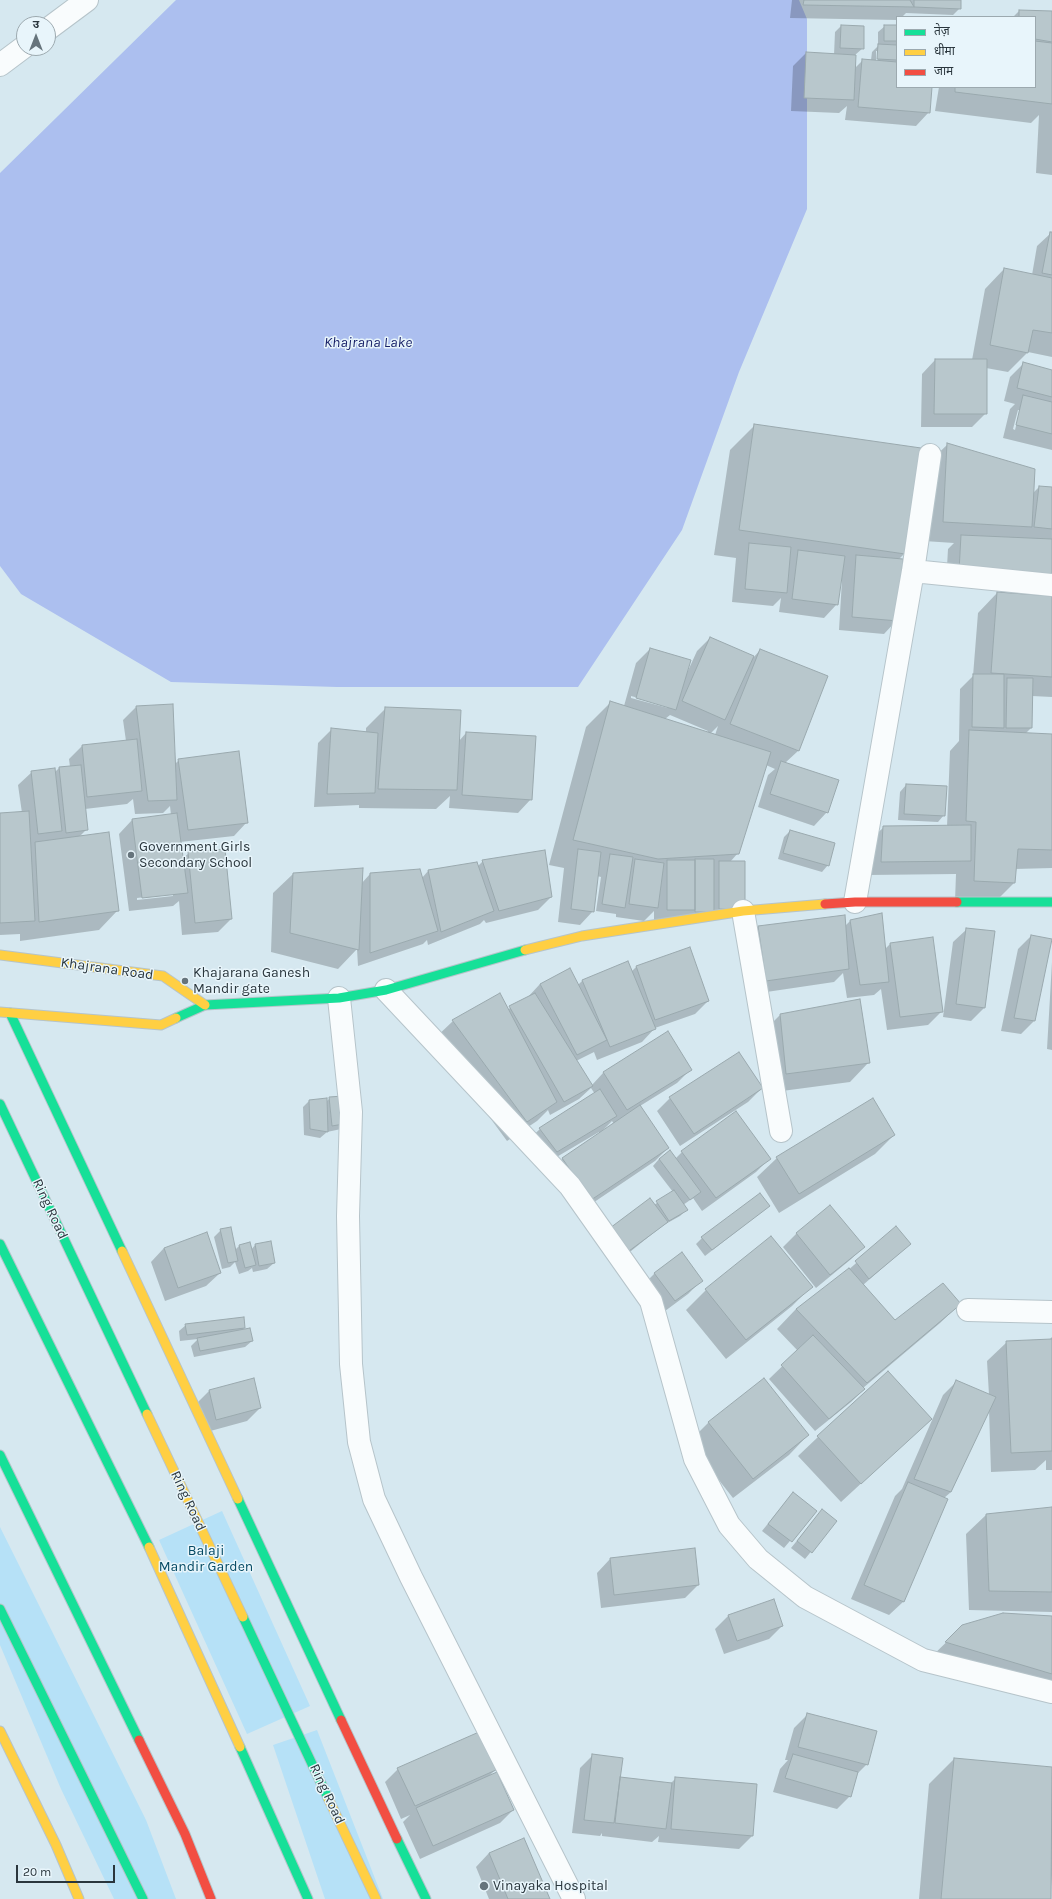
<!DOCTYPE html>
<html>
<head>
<meta charset="utf-8">
<style>
  body { margin:0 }
  #map { position:relative; width:1052px; height:1899px; overflow:hidden; background:#d6e8f0; font-family:Karla,"Noto Sans Devanagari",sans-serif }
  canvas { display:block }
  .legend { position:absolute; left:896px; top:16px; width:140px; height:72px; box-sizing:border-box; background:#e8f5fb; border:1px solid #9ca9af; margin:0; padding:5px 7px; list-style:none; font-size:12px; color:#2a363d }
  .legend li { display:flex; align-items:center; gap:8px; height:20px }
  .legend b { width:20px; border:1px solid #9ca9af }
  .north { position:absolute; left:16px; top:16px; width:40px; height:40px; box-sizing:border-box; background:#e8f5fb; border:1px solid #9ca9af; border-radius:50%; rotate:0deg; font-size:11px; font-weight:700; line-height:16px; text-align:center; color:#2a363d }
  .north::after { content:''; display:block; margin:auto; width:14px; height:18px; background:#66747c; clip-path:polygon(50% 0,100% 100%,50% 72%,0 100%) }
  .scale { position:absolute; left:16px; top:1865px; width:99px; height:18px; box-sizing:border-box; border:2px solid #2a363d; border-top:0; padding-left:5px; font-size:12px; line-height:14px; white-space:nowrap; color:#2a363d; -webkit-text-stroke:3px #e8f5fb; paint-order:stroke }
</style>
</head>
<body>
<div id="map">
<canvas width="1052" height="1899"></canvas>
<ul class="legend">
<li><b style="height:5px;background:#16e098"></b>तेज़</li>
<li><b style="height:5px;background:#ffcf43"></b>धीमा</li>
<li><b style="height:5px;background:#f24e42"></b>जाम</li>
</ul>
<div class="north">उ</div>
<div class="scale">20 m</div>
</div>
<script>
const context = document.querySelector('canvas').getContext('2d');
context.lineJoin = 'round';
function fill(path, color) { context.fillStyle = color; context.fill(path, 'evenodd'); }
const shape = rows => new Path2D(rows.map(r => 'M' + r).join(''));
function strokePath(path, color, width, dash) { context.strokeStyle = color; context.lineWidth = width; context.lineCap = dash ? 'butt' : 'round'; context.setLineDash(dash || []); context.stroke(path); }
function label(font, color, halo, rows, align = 'center') {
  context.font = font + ' Karla,sans-serif'; context.lineWidth = 3; context.setLineDash([]); context.textBaseline = 'middle'; context.strokeStyle = halo; context.fillStyle = color; for (const [text, x, y, turn = 0] of rows) {
    context.save(); context.translate(x, y); context.rotate((+turn || 0) * Math.PI / 180); context.textAlign = isNaN(turn) ? turn : align; if (halo) context.strokeText(text, 0, 0); context.fillText(text, 0, 0); context.restore();
  }
}
fill(shape([
  [222,1511,310,1706,247,1734,159,1540],
  [0,1527,146,1820,176,1899,114,1899,61,1789,0,1645],
  [317,1730,383,1899,325,1899,273,1745]
]), '#b6e1f7');
fill(shape([
  [176,0,799,0,807,19,807,209,739,372,682,530,578,687,337,687,171,682,21,594,0,566,0,173]
]), '#acbfef');
fill(shape([
  [792,0,960,0,960,8,953,15,906,13,902,17,897,17,897,20,790,18],
  [1019,11,1052,12,1052,175,1036,173,1039,115,1031,123,935,111,939,87,1035,87,1035,17,1013,17],
  [841,26,863,48,855,55,855,68,863,60,871,60,872,52,878,46,878,32,885,26,897,26,897,87,931,87,929,112,916,126,845,120,847,106,839,113,791,111,793,66,806,53,834,55,835,32],
  [876,51,878,51,878,64,876,64],
  [1051,233,1052,233,1052,357,1028,352,1008,372,986,368,986,413,972,427,921,427,922,374,935,360,972,360,985,289,1004,269,1032,275,1037,246],
  [1024,363,1052,371,1052,450,1003,438,1010,409,1015,404,1004,401,1010,377],
  [1018,410,1020,410,1015,430,1013,429],
  [755,425,904,554,899,559,897,620,884,634,839,630,842,580,841,580,837,604,824,618,779,612,781,598,773,606,732,602,736,558,714,555,730,450],
  [948,444,1033,493,1039,487,1052,488,1052,590,946,584,948,549,954,543,924,541,928,463],
  [997,593,1052,597,1052,697,1032,696,1031,728,1025,734,1052,735,1052,868,1015,869,1014,883,995,902,955,901,956,874,868,875,870,840,884,827,947,827,950,751,959,741,960,689,973,676,978,613],
  [710,638,754,657,760,650,827,677,798,751,785,763,827,812,814,826,758,807,768,775,775,769,766,765,738,853,730,862,744,908,654,923,654,911,644,921,616,917,616,914,596,911,601,877,597,876,593,911,580,925,558,922,564,868,549,865,586,727,611,702,624,706,636,663,650,649,687,673,697,651],
  [631,696,668,706,668,708,631,698],
  [670,715,708,731,707,733,665,719],
  [718,726,715,735,710,734],
  [136,707,175,764,179,760,247,822,234,836,180,842,182,859,189,853,231,919,218,932,182,935,179,901,173,906,129,911,119,834,132,820,171,815,170,806,163,813,135,814,133,799,127,804,85,809,87,829,79,837,118,910,99,930,20,941,20,934,0,935,0,814,22,813,18,785,32,772,54,773,59,768,70,767,69,759,82,746,126,741,123,720],
  [173,894,173,896,137,900,137,898],
  [386,708,459,741,466,733,531,799,518,813,449,808,450,796,436,809,359,808,359,805,314,807,318,743,332,729,366,733,366,728],
  [906,785,944,815,938,822,898,820,900,792],
  [790,831,828,865,822,872,778,859,784,837],
  [483,861,551,897,538,910,486,923,484,920,480,924,428,945,427,940,423,944,358,966,357,949,338,969,271,952,273,893,293,874,361,884,370,874,422,878,428,871,478,866],
  [881,914,884,950,890,944,942,1011,928,1025,887,1030,881,989,874,995,847,998,843,973,834,982,753,994,745,940,758,927,844,927,850,921],
  [967,929,984,1008,971,1021,943,1017,953,942],
  [1031,936,1051,940,1034,1021,1021,1034,1001,1031,1018,949],
  [1052,962,1052,1050,1047,1049],
  [636,967,708,1001,695,1014,655,1028,642,1042,597,1060,594,1052,576,1061,592,1085,603,1073,668,1033,690,1070,677,1083,640,1106,668,1148,655,1161,578,1213,550,1172,563,1158,600,1133,599,1132,543,1165,526,1142,540,1129,595,1094,591,1088,579,1099,550,1115,548,1110,537,1121,507,1141,433,1040,453,1021,507,1010,527,998,540,984,570,970,578,985,582,981,631,972],
  [612,1121,614,1124,602,1132,602,1131],
  [780,1015,869,1062,850,1082,767,1093,761,1034],
  [762,1088,748,1102,680,1146,657,1111,670,1098],
  [342,1097,341,1129,327,1132,320,1138,304,1135,303,1107,309,1101,326,1102,330,1098],
  [894,1135,875,1154,779,1213,757,1177,777,1158],
  [682,1152,769,1159,756,1172,702,1211,693,1198,683,1205,686,1210,680,1216,662,1226,615,1264,654,1205,673,1192,653,1166,659,1159,675,1159],
  [769,1206,705,1256,696,1244,702,1238],
  [830,1206,864,1247,850,1260,816,1288,783,1247,796,1234],
  [896,1228,910,1244,863,1285,895,1321,960,1304,940,1323,863,1388,864,1389,851,1402,815,1431,769,1379,798,1351,777,1329,796,1309,846,1272],
  [221,1230,235,1250,239,1246,249,1243,251,1250,255,1245,274,1263,267,1269,253,1272,252,1268,248,1271,239,1274,235,1262,230,1267,222,1269,214,1237],
  [771,1237,812,1286,792,1306,726,1359,686,1310,706,1290],
  [164,1248,220,1273,206,1286,165,1301,151,1262],
  [681,1253,702,1280,688,1294,661,1314,641,1287,654,1274],
  [186,1325,244,1328,241,1331,252,1341,245,1347,194,1357,191,1346,198,1339,180,1341,179,1331],
  [1052,1337,1052,1470,1046,1470,1046,1460,1035,1470,991,1472,989,1409,951,1492,944,1498,947,1500,903,1602,889,1615,851,1599,895,1496,902,1489,943,1395,956,1382,989,1395,987,1361,1007,1342,1049,1340],
  [253,1379,260,1408,247,1421,203,1433,196,1404,209,1391],
  [764,1379,808,1435,789,1455,733,1498,689,1442,708,1423],
  [931,1419,841,1502,798,1456,818,1437],
  [787,1500,815,1511,784,1548,762,1531],
  [1052,1508,1052,1612,969,1610,966,1534,986,1515],
  [822,1510,836,1521,805,1559,791,1548],
  [610,1559,698,1585,685,1598,601,1608,597,1573],
  [1004,1614,1052,1616,1052,1699,927,1661,963,1626],
  [728,1616,782,1626,769,1639,724,1654,715,1629],
  [808,1714,867,1764,856,1775,850,1796,837,1809,773,1792,780,1769,788,1760,785,1760,794,1728],
  [593,1755,619,1778,670,1784,676,1778,752,1836,739,1849,658,1842,659,1836,652,1842,602,1836,602,1833,600,1836,572,1833,580,1768],
  [954,1759,1052,1768,1052,1874,1050,1899,919,1899,929,1784],
  [398,1769,495,1770,488,1777,513,1810,500,1823,420,1859,403,1822,410,1815,401,1819,385,1782],
  [489,1853,549,1899,489,1899,476,1867]
]), '#0003');
const building = shape([
  [804,0,910,0,914,7,803,5,804,0],
  [914,0,961,0,961,9,914,7,914,0],
  [1019,10,1052,11,1052,42,1035,39,1035,17,1019,17,1019,10],
  [841,25,864,26,864,49,840,48,841,25],
  [884,25,897,25,897,41,884,41,884,25],
  [1035,41,1052,43,1052,104,955,92,955,87,1035,87,1035,41],
  [878,44,897,45,897,60,877,59,878,44],
  [806,52,856,55,854,100,804,98,806,52],
  [862,59,897,62,897,87,932,87,930,113,858,107,862,59],
  [1050,232,1052,232,1052,275,1042,273,1050,232],
  [1004,268,1052,278,1052,333,1033,330,1028,353,990,345,1004,268],
  [935,359,987,359,987,414,934,414,935,359],
  [1023,362,1052,370,1052,397,1017,388,1023,362],
  [1023,395,1052,402,1052,434,1016,425,1023,395],
  [754,424,921,448,905,554,739,530,754,424],
  [947,443,1035,469,1032,527,943,522,947,443],
  [1039,486,1052,487,1052,529,1034,527,1039,486],
  [961,535,1052,539,1052,576,959,571,961,535],
  [749,543,791,547,787,593,745,589,749,543],
  [798,550,845,556,838,605,792,599,798,550],
  [856,555,903,559,898,621,852,617,856,555],
  [997,592,1052,596,1052,677,991,673,997,592],
  [710,637,754,656,725,720,682,701,710,637],
  [650,648,691,660,676,710,636,698,650,648],
  [760,649,828,676,799,751,730,724,760,649],
  [973,674,1004,674,1004,728,972,727,973,674],
  [1007,678,1033,678,1032,728,1006,728,1007,678],
  [610,701,771,752,739,854,658,859,573,840,610,701],
  [173,704,177,800,148,801,136,706,173,704],
  [385,707,461,710,457,790,378,789,385,707],
  [331,728,378,733,375,793,327,794,331,728],
  [969,730,1052,734,1052,850,1018,849,1015,883,974,881,976,822,966,821,969,730],
  [466,732,536,736,532,800,462,795,466,732],
  [137,739,142,791,87,797,82,745,137,739],
  [239,751,248,823,188,830,178,759,239,751],
  [781,761,839,780,828,813,770,794,781,761],
  [81,765,88,830,66,833,59,767,81,765],
  [55,768,62,831,38,834,31,771,55,768],
  [906,784,947,786,945,816,904,814,906,784],
  [29,811,35,921,0,923,0,813,29,811],
  [177,813,188,893,142,898,132,819,177,813],
  [971,825,971,861,881,862,883,826,971,825],
  [790,830,835,843,829,866,783,853,790,830],
  [109,832,119,911,39,922,35,842,109,832],
  [225,849,232,919,195,923,188,852,225,849],
  [578,849,601,852,594,912,571,909,578,849],
  [545,850,552,897,499,911,482,860,545,850],
  [610,854,633,857,625,908,602,904,610,854],
  [635,859,664,863,658,908,629,904,635,859],
  [695,859,714,859,714,912,695,912,695,859],
  [667,860,695,860,695,910,667,910,667,860],
  [719,861,745,861,745,909,719,909,719,861],
  [477,862,494,911,441,932,428,870,477,862],
  [363,868,359,950,290,933,293,873,363,868],
  [420,869,438,931,370,953,370,873,420,869],
  [882,913,889,982,860,985,850,920,882,913],
  [845,915,849,969,766,981,758,926,845,915],
  [966,928,995,931,985,1008,956,1004,966,928],
  [1031,935,1052,939,1035,1021,1014,1018,1031,935],
  [933,937,943,1012,900,1017,890,943,933,937],
  [690,947,709,1001,655,1020,636,966,690,947],
  [628,961,656,1029,610,1047,582,980,628,961],
  [570,968,607,1040,577,1055,540,984,570,968],
  [500,993,557,1102,527,1122,452,1020,500,993],
  [535,993,593,1086,564,1102,509,1006,535,993],
  [860,999,870,1063,786,1074,780,1014,860,999],
  [668,1031,692,1070,627,1110,603,1072,668,1031],
  [739,1052,763,1088,694,1134,669,1097,739,1052],
  [600,1089,617,1116,557,1152,539,1128,600,1089],
  [343,1096,349,1123,332,1126,329,1097,343,1096],
  [327,1098,328,1132,310,1129,309,1100,327,1098],
  [873,1098,895,1135,799,1194,776,1157,873,1098],
  [640,1105,669,1148,591,1200,562,1158,640,1105],
  [736,1111,771,1159,716,1198,681,1151,736,1111],
  [670,1150,701,1192,690,1200,659,1159,670,1150],
  [674,1190,688,1210,669,1221,656,1201,674,1190],
  [760,1193,770,1206,712,1250,701,1237,760,1193],
  [650,1198,668,1222,629,1251,610,1228,650,1198],
  [830,1205,865,1247,830,1275,796,1233,830,1205],
  [896,1226,911,1244,869,1279,855,1261,896,1226],
  [231,1227,238,1261,228,1263,220,1229,231,1227],
  [207,1232,221,1273,178,1288,164,1248,207,1232],
  [771,1236,813,1287,746,1340,705,1289,771,1236],
  [271,1241,275,1263,259,1266,255,1244,271,1241],
  [250,1242,256,1265,245,1268,239,1245,250,1242],
  [682,1252,703,1281,675,1301,654,1273,682,1252],
  [849,1268,895,1320,943,1283,961,1304,867,1383,796,1309,849,1268],
  [244,1317,245,1328,187,1335,185,1324,244,1317],
  [250,1328,253,1341,200,1351,197,1338,250,1328],
  [813,1335,865,1389,829,1419,781,1365,813,1335],
  [1052,1339,1052,1451,1011,1453,1006,1341,1052,1339],
  [888,1371,932,1419,861,1484,817,1436,888,1371],
  [254,1378,261,1408,216,1420,209,1390,254,1378],
  [764,1378,809,1435,753,1479,708,1422,764,1378],
  [956,1380,996,1397,951,1492,914,1479,956,1380],
  [908,1482,948,1499,904,1602,864,1585,908,1482],
  [793,1492,817,1511,792,1542,768,1524,793,1492],
  [1052,1507,1052,1592,989,1591,986,1514,1052,1507],
  [822,1509,837,1521,812,1553,797,1541,822,1509],
  [695,1548,699,1585,614,1595,610,1558,695,1548],
  [774,1599,783,1626,737,1641,728,1615,774,1599],
  [1003,1613,1052,1616,1052,1674,945,1642,962,1625,1003,1613],
  [807,1713,877,1731,868,1765,798,1747,807,1713],
  [479,1732,496,1770,415,1806,397,1768,479,1732],
  [592,1754,623,1758,614,1823,584,1820,592,1754],
  [793,1754,858,1772,851,1797,785,1778,793,1754],
  [954,1758,1052,1767,1051,1899,941,1899,954,1758],
  [497,1772,514,1810,433,1846,416,1808,497,1772],
  [620,1777,672,1783,666,1829,615,1823,620,1777],
  [675,1777,757,1784,753,1836,671,1829,675,1777],
  [524,1838,550,1899,508,1899,489,1853,524,1838]
]);
fill(building, '#b8c7cc');
strokePath(building, '#9aa9ae', 1);
const street = shape([
  [48,29,87,0],
  [0,65,24,47],
  [913,571,1052,585],
  [855,902,913,571,930,455],
  [743,911,781,1131],
  [386,990,570,1186,651,1301,695,1459,729,1525,758,1559,805,1597,923,1660,1052,1692],
  [339,998,351,1112,348,1216,351,1364,359,1442,374,1499,411,1577,574,1899],
  [968,1310,1052,1312]
]);
const fast = shape([
  [957,902,1052,902],
  [10,1013,122,1251],
  [176,1018,205,1005,339,998,386,990,525,950],
  [0,1104,147,1414],
  [0,1244,149,1547],
  [0,1455,139,1740],
  [238,1499,341,1720],
  [0,1609,143,1899],
  [243,1617,328,1798],
  [240,1747,308,1899],
  [397,1839,426,1899]
]);
const slow = shape([
  [525,950,582,936,743,911,825,904],
  [0,955,163,976,205,1005],
  [0,1012,161,1025,176,1018],
  [122,1251,238,1499],
  [147,1414,243,1617],
  [149,1547,240,1747],
  [0,1731,56,1845,79,1899],
  [328,1798,376,1899]
]);
const jam = shape([
  [825,904,855,902,957,902],
  [341,1720,397,1839],
  [139,1740,185,1834,211,1899]
]);
strokePath(street, '#b6c4ca', 24);
strokePath(fast, '#b6c4ca', 11);
strokePath(slow, '#b6c4ca', 11);
strokePath(jam, '#b6c4ca', 11);
strokePath(street, '#f9fcfd', 22);
strokePath(fast, '#16e098', 9);
strokePath(slow, '#ffcf43', 9);
strokePath(jam, '#f24e42', 9);
for (const [x, y, r, color] of [
  [131,855,4,"#66747c"],
  [185,981,4,"#66747c"],
  [484,1886,5,"#66747c"]
]) { const dot = new Path2D(); dot.arc(x, y, r, 0, 2 * Math.PI); context.fillStyle = color; context.fill(dot); strokePath(dot, '#e8f5fb', 1.5); }
label('14px', '#2a363d', '#e8f5fb', [
  ["Government Girls",139,847],
  ["Secondary School",139,863],
  ["Khajarana Ganesh",193,973],
  ["Mandir gate",193,989],
  ["Vinayaka Hospital",493,1886]
], 'left');
label('14px', '#2a363d', '#e8f5fb', [
  ["Khajrana Road",107,969,8],
  ["Ring Road",50,1209,65],
  ["Ring Road",188,1501,65],
  ["Ring Road",327,1794,65]
]);
label('14px', '#054a64', '#e8f5fb', [
  ["Balaji",206,1551],
  ["Mandir Garden",206,1567]
]);
label('italic 15px', '#161f67', '#e8f5fb', [
  ["Khajrana Lake",368,343]
]);
</script>
</body>
</html>
